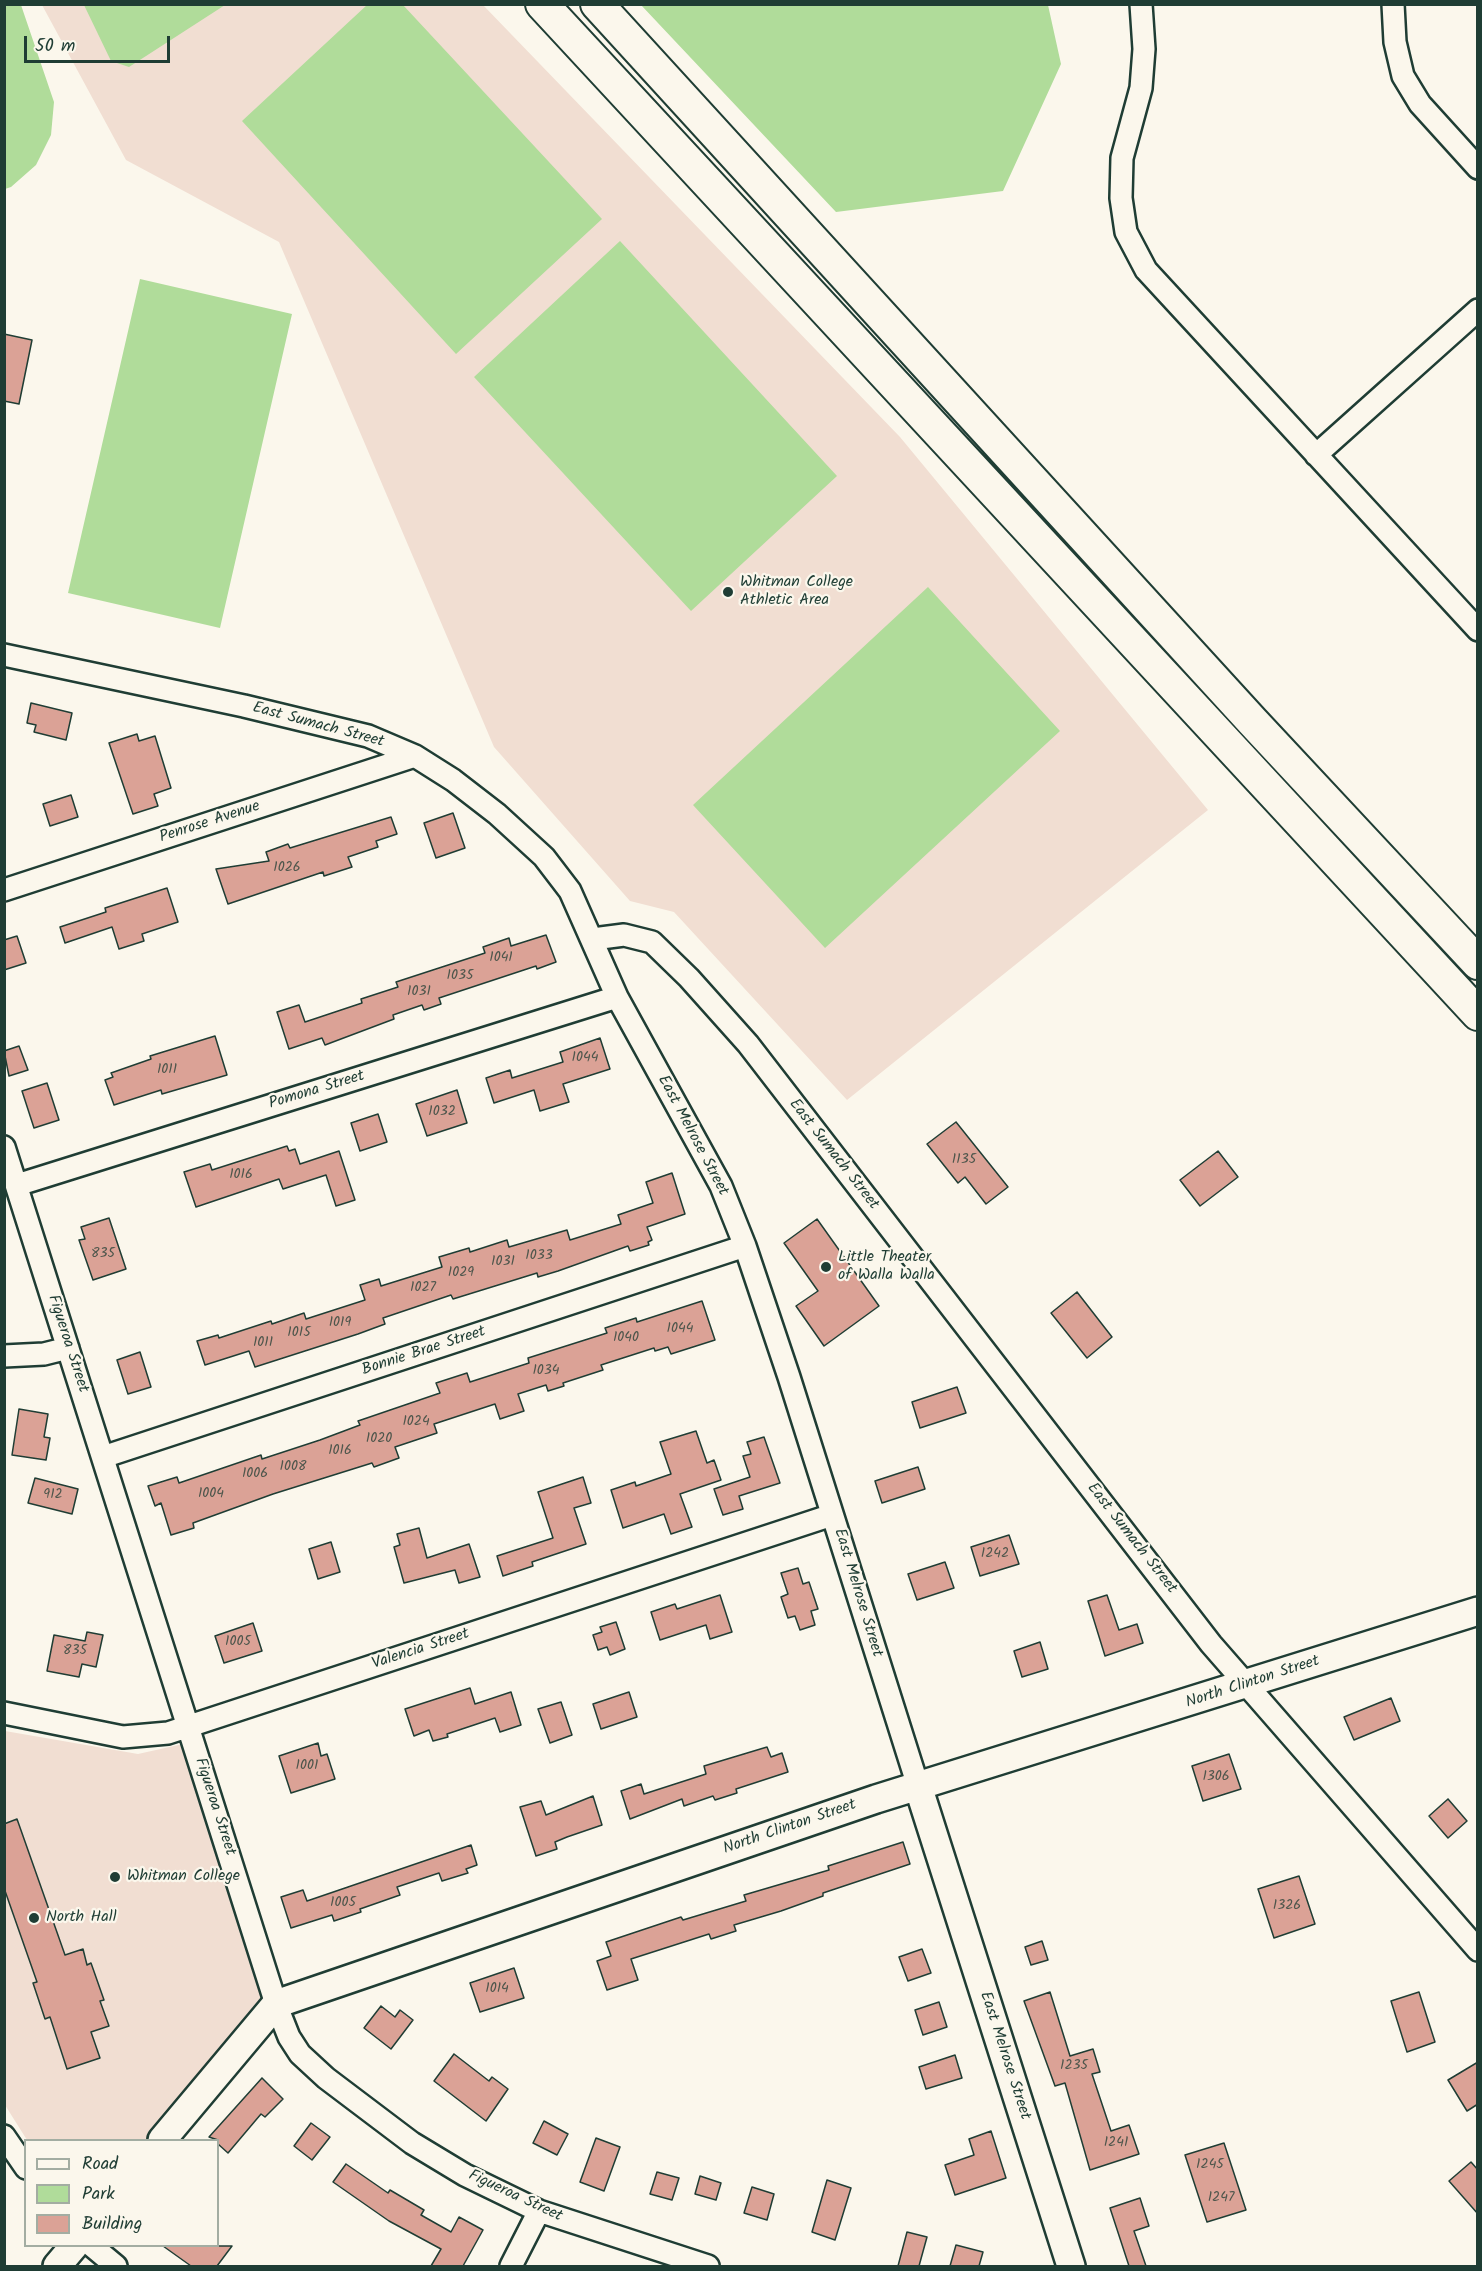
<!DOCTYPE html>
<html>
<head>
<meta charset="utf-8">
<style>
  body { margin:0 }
  #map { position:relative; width:1482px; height:2271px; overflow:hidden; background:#fbf7ec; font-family:Kalam,sans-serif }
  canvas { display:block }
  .frame { position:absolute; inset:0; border:6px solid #1f3d34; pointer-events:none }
  .legend { position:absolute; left:24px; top:2139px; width:195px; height:108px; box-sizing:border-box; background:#fbf7ec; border:2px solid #a3ada2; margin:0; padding:8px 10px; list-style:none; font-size:18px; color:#1f3d34 }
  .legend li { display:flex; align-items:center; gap:12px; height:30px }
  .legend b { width:30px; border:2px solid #a3ada2 }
  .scale { position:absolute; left:24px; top:36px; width:146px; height:27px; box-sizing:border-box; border:3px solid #1f3d34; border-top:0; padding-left:8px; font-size:18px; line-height:21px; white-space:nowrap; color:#1f3d34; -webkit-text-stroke:4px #fbf7ec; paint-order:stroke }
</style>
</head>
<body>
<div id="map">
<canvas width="1482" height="2271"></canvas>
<div class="frame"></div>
<ul class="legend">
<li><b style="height:8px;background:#fbf7ec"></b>Road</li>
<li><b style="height:16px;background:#b0dc9a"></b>Park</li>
<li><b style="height:16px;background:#dba296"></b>Building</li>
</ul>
<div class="scale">50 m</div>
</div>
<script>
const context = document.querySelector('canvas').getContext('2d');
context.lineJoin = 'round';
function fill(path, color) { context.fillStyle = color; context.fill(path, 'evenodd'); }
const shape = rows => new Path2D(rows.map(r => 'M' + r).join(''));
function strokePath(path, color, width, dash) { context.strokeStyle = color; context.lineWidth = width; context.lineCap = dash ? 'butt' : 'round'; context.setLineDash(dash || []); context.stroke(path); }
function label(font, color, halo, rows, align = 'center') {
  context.font = font + ' Kalam,sans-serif'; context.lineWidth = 4.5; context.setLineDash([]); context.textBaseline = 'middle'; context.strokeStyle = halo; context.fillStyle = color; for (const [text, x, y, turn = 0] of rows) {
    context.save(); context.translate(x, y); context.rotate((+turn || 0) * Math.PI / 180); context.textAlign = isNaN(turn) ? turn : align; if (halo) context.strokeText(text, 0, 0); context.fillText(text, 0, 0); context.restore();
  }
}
fill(shape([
  [42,5,483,5,900,437,1208,810,847,1100,674,912,630,901,494,747,279,242,126,160],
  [5,1731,138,1754,183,1744,264,2000,150,2140,27,2140,5,2105]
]), '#f1ded2');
fill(shape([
  [4,5,21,5,54,102,51,135,36,165,11,187,5,189],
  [84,5,225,5,129,67,111,61],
  [367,5,403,5,602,219,456,354,242,121],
  [641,5,1048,5,1061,64,1003,191,836,212],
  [620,241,837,476,691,611,474,377],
  [140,279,292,314,220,628,68,593],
  [928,587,1060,731,825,948,693,805]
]), '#b0dc9a');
const building = shape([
  [4,334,32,340,19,404,4,401,4,334],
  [31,703,72,713,66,740,34,732,36,725,27,723,31,703],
  [137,734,139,741,155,736,171,788,154,794,158,806,133,814,109,743,137,734],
  [71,795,78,817,50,826,43,804,71,795],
  [453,813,465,848,436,858,424,823,453,813],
  [391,817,397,834,376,841,378,847,348,857,352,867,324,876,323,872,228,904,216,869,269,861,266,852,288,844,290,848,391,817],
  [167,888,178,922,142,934,144,941,119,949,112,927,65,943,60,927,106,912,105,908,167,888],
  [546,935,556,962,537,969,536,966,439,998,441,1004,424,1010,422,1005,393,1015,394,1019,325,1045,322,1038,289,1049,277,1012,299,1005,305,1022,362,1003,361,999,398,987,396,982,485,953,483,947,509,938,511,946,546,935],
  [17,936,26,963,4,970,4,940,17,936],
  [215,1036,227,1075,162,1094,161,1090,114,1105,105,1080,113,1077,111,1073,151,1059,150,1056,215,1036],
  [600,1038,610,1069,563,1084,569,1102,540,1111,534,1090,494,1103,486,1078,510,1070,512,1078,563,1062,560,1052,600,1038],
  [19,1046,28,1070,9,1076,4,1051,19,1046],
  [47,1083,59,1120,34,1128,22,1091,47,1083],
  [457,1090,467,1123,427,1136,416,1104,457,1090],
  [378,1114,387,1142,360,1151,351,1123,378,1114],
  [956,1122,1008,1187,986,1204,965,1177,958,1183,927,1144,956,1122],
  [287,1146,289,1151,295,1149,300,1164,339,1151,355,1200,336,1206,326,1175,283,1189,279,1179,196,1207,184,1172,210,1164,212,1170,287,1146],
  [1218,1151,1238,1177,1200,1206,1180,1180,1218,1151],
  [672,1173,685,1214,647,1227,652,1240,648,1242,649,1245,630,1251,628,1246,558,1271,538,1277,537,1273,453,1299,451,1295,383,1318,385,1324,358,1334,255,1367,249,1351,205,1365,197,1341,218,1335,219,1338,271,1321,272,1324,304,1313,306,1319,365,1300,360,1285,379,1279,381,1286,442,1267,439,1257,469,1248,470,1252,507,1240,509,1247,567,1230,570,1240,621,1224,618,1215,653,1203,646,1182,672,1173],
  [109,1218,126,1269,93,1280,79,1240,85,1239,81,1227,109,1218],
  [817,1219,879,1306,824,1346,796,1306,818,1291,784,1243,817,1219],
  [1077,1292,1112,1337,1087,1358,1051,1313,1077,1292],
  [702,1301,715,1340,671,1354,668,1347,655,1351,654,1348,601,1365,603,1370,563,1383,564,1386,548,1391,546,1385,518,1394,524,1411,500,1419,495,1404,434,1424,437,1433,395,1447,399,1458,374,1467,372,1463,273,1494,193,1523,194,1528,171,1535,161,1503,155,1506,148,1486,177,1477,179,1483,261,1455,262,1459,320,1440,360,1425,358,1421,440,1393,436,1383,467,1373,470,1382,529,1363,528,1358,607,1333,605,1328,636,1318,637,1322,702,1301],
  [140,1352,151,1387,128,1394,117,1360,140,1352],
  [957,1387,966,1413,920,1428,912,1402,957,1387],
  [19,1409,48,1414,44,1437,50,1438,46,1460,12,1455,19,1409],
  [696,1431,707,1463,714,1460,721,1480,680,1494,692,1527,671,1534,664,1514,623,1528,611,1490,635,1482,636,1486,671,1474,660,1442,696,1431],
  [764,1437,780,1483,739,1496,743,1509,723,1515,714,1489,750,1477,743,1456,751,1454,747,1442,764,1437],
  [918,1467,925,1489,882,1503,875,1481,918,1467],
  [583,1477,591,1503,574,1508,586,1544,532,1562,533,1566,503,1576,497,1556,553,1538,538,1492,583,1477],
  [35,1478,78,1489,72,1514,28,1503,35,1478],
  [419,1528,427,1558,469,1544,480,1577,459,1583,455,1570,404,1583,394,1547,400,1545,397,1534,419,1528],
  [1009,1535,1019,1564,980,1576,971,1547,1009,1535],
  [331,1542,340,1572,318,1579,309,1549,331,1542],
  [945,1562,954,1588,917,1600,908,1574,945,1562],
  [798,1568,803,1584,809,1582,818,1609,811,1611,815,1625,800,1630,795,1616,788,1618,781,1597,788,1594,781,1573,798,1568],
  [720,1595,732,1632,710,1639,706,1625,660,1640,651,1612,675,1604,677,1609,720,1595],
  [1107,1595,1119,1630,1137,1624,1143,1643,1105,1656,1088,1601,1107,1595],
  [616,1622,625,1649,610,1655,607,1647,598,1650,593,1635,602,1632,600,1627,616,1622],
  [253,1623,262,1651,224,1663,215,1636,253,1623],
  [87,1632,103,1635,96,1667,82,1664,79,1677,47,1671,54,1635,85,1641,87,1632],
  [1040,1642,1048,1669,1022,1677,1014,1651,1040,1642],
  [470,1688,475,1704,511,1692,521,1725,500,1732,495,1718,447,1734,448,1737,433,1741,429,1730,414,1736,405,1709,470,1688],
  [629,1692,637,1717,601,1729,593,1704,629,1692],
  [1391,1698,1400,1721,1354,1740,1344,1717,1391,1698],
  [561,1702,572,1735,550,1743,538,1709,561,1702],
  [318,1743,321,1756,327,1754,335,1779,291,1793,279,1756,318,1743],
  [767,1747,771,1757,782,1753,788,1772,736,1789,737,1793,715,1800,713,1796,684,1806,682,1799,630,1819,621,1791,641,1784,644,1794,706,1774,704,1766,767,1747],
  [1229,1754,1241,1789,1203,1801,1192,1766,1229,1754],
  [593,1796,602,1825,567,1837,555,1842,557,1849,536,1856,520,1807,541,1801,546,1815,593,1796],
  [1448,1799,1467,1821,1448,1838,1429,1816,1448,1799],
  [17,1819,65,1955,83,1949,87,1965,91,1963,104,2000,100,2001,109,2026,91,2032,100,2058,67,2069,50,2017,45,2019,33,1983,37,1982,4,1888,4,1824,17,1819],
  [903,1842,910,1864,823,1893,823,1896,781,1911,734,1925,736,1931,711,1939,709,1934,631,1959,638,1980,607,1990,597,1961,611,1956,606,1942,681,1917,683,1920,746,1901,744,1895,829,1870,828,1866,903,1842],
  [471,1845,477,1865,466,1869,468,1873,442,1881,439,1873,397,1887,400,1895,360,1909,361,1912,334,1921,332,1915,291,1928,281,1897,303,1890,307,1901,471,1845],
  [1299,1876,1315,1924,1274,1938,1258,1889,1299,1876],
  [1042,1941,1048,1960,1031,1965,1025,1947,1042,1941],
  [922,1949,931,1973,908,1981,899,1957,922,1949],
  [514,1968,524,1998,480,2012,470,1983,514,1968],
  [1050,1992,1070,2056,1093,2049,1100,2072,1092,2074,1111,2131,1129,2125,1139,2154,1090,2170,1065,2083,1055,2086,1024,2001,1050,1992],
  [1419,1992,1435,2042,1407,2052,1391,2001,1419,1992],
  [939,2002,947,2027,923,2035,915,2010,939,2002],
  [381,2006,395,2017,400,2010,413,2020,391,2049,364,2028,381,2006],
  [454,2054,489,2081,492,2077,508,2089,486,2121,434,2081,454,2054],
  [955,2055,962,2078,926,2089,919,2067,955,2055],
  [1478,2062,1478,2104,1467,2111,1448,2080,1478,2062],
  [262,2078,283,2099,265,2117,261,2114,228,2153,218,2144,218,2140,209,2137,262,2078],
  [544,2121,568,2134,557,2155,533,2143,544,2121],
  [311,2123,330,2137,312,2160,294,2146,311,2123],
  [991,2131,1006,2178,955,2195,945,2165,974,2155,969,2139,991,2131],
  [596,2138,620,2147,604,2191,580,2182,596,2138],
  [1224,2143,1246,2210,1207,2222,1185,2155,1224,2143],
  [1471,2162,1478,2170,1478,2214,1449,2181,1471,2162],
  [346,2164,388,2193,390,2190,424,2210,421,2215,451,2232,459,2217,483,2230,463,2266,431,2266,441,2249,389,2221,333,2182,346,2164],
  [657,2172,679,2178,672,2200,650,2194,657,2172],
  [700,2176,721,2183,716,2200,695,2194,700,2176],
  [827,2180,851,2188,835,2240,812,2232,827,2180],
  [752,2187,774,2194,767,2220,744,2213,752,2187],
  [1140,2198,1149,2226,1134,2231,1146,2266,1129,2266,1110,2208,1140,2198],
  [907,2232,927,2237,919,2266,898,2266,907,2232],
  [956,2245,983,2252,979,2266,950,2266,956,2245],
  [163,2246,232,2246,217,2266,191,2266,163,2246]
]);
fill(building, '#dba296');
strokePath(building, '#1f3d34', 1.5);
const minor = shape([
  [1141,4,1144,49,1141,88,1122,158,1121,198,1126,232,1146,270,1478,630],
  [1393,4,1395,42,1403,76,1420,104,1478,168],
  [1316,455,1478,310],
  [4,655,244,706,368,736,415,756,453,780,497,814,544,857,570,891,617,997,721,1186,745,1246,789,1377,918,1786],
  [4,890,415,756],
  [593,939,624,935,652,942,689,978,748,1044,1211,1644,1478,1950],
  [4,1147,276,2004,289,2037,300,2054,326,2078,412,2143,465,2175,539,2211,708,2266],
  [17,1185,617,997],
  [4,1356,44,1354,68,1348],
  [103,1457,745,1246],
  [4,1713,123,1737,168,1733,832,1515],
  [4,2136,26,2168],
  [92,2246,116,2266],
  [511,2266,539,2211]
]);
const major = shape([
  [918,1786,1071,2266],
  [162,2140,276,2004,876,1799,1478,1611],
  [57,2266,74,2246]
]);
const highway = shape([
  [542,4,1478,1014],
  [597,4,1253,722,1478,963]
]);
strokePath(minor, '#1f3d34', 26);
strokePath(major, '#1f3d34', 32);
strokePath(highway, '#1f3d34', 36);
strokePath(minor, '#fbf7ec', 21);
strokePath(major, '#fbf7ec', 27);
strokePath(highway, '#fbf7ec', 32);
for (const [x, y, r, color] of [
  [728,592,6,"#1f3d34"],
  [826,1267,6,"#1f3d34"],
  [115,1877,6,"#1f3d34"],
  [34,1918,6,"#1f3d34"]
]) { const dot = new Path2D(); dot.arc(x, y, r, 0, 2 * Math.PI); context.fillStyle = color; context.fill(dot); strokePath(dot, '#fbf7ec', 2); }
label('14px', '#4e564c', null, [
  ["1026",287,869],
  ["1041",501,959],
  ["1035",460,977],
  ["1031",419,993],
  ["1044",585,1059],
  ["1011",167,1071],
  ["1032",442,1113],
  ["1135",964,1161],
  ["1016",241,1176],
  ["835",103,1255],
  ["1033",539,1257],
  ["1031",503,1263],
  ["1029",461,1274],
  ["1027",423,1289],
  ["1019",340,1324],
  ["1044",680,1330],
  ["1015",299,1334],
  ["1040",626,1339],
  ["1011",263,1344],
  ["1034",546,1372],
  ["1024",416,1423],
  ["1020",379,1440],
  ["1016",340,1452],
  ["1008",293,1468],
  ["1006",255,1475],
  ["1004",211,1495],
  ["912",53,1496],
  ["1242",995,1555],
  ["1005",238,1643],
  ["835",75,1652],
  ["1001",307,1767],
  ["1306",1216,1778],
  ["1005",343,1904],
  ["1326",1287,1907],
  ["1014",497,1990],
  ["1235",1074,2067],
  ["1241",1116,2144],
  ["1245",1210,2166],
  ["1247",1221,2199]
]);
label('16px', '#1f3d34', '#fbf7ec', [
  ["Whitman College",740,583],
  ["Athletic Area",740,601],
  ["Little Theater",838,1258],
  ["of Walla Walla",838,1276],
  ["Whitman College",127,1877],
  ["North Hall",46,1918]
], 'left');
label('16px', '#1f3d34', '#fbf7ec', [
  ["East Sumach Street",318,726,15],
  ["Penrose Avenue",210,823,-18],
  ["Pomona Street",317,1091,-17],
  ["East Melrose Street",692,1136,62],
  ["East Sumach Street",833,1155,52],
  ["Figueroa Street",67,1344,72],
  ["Bonnie Brae Street",424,1352,-18],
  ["East Sumach Street",1131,1539,52],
  ["East Melrose Street",857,1593,73],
  ["Valencia Street",421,1650,-18],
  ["North Clinton Street",1253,1683,-18],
  ["Figueroa Street",214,1807,72],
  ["North Clinton Street",790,1828,-19],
  ["East Melrose Street",1004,2056,72],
  ["Figueroa Street",515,2197,25]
]);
</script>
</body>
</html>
